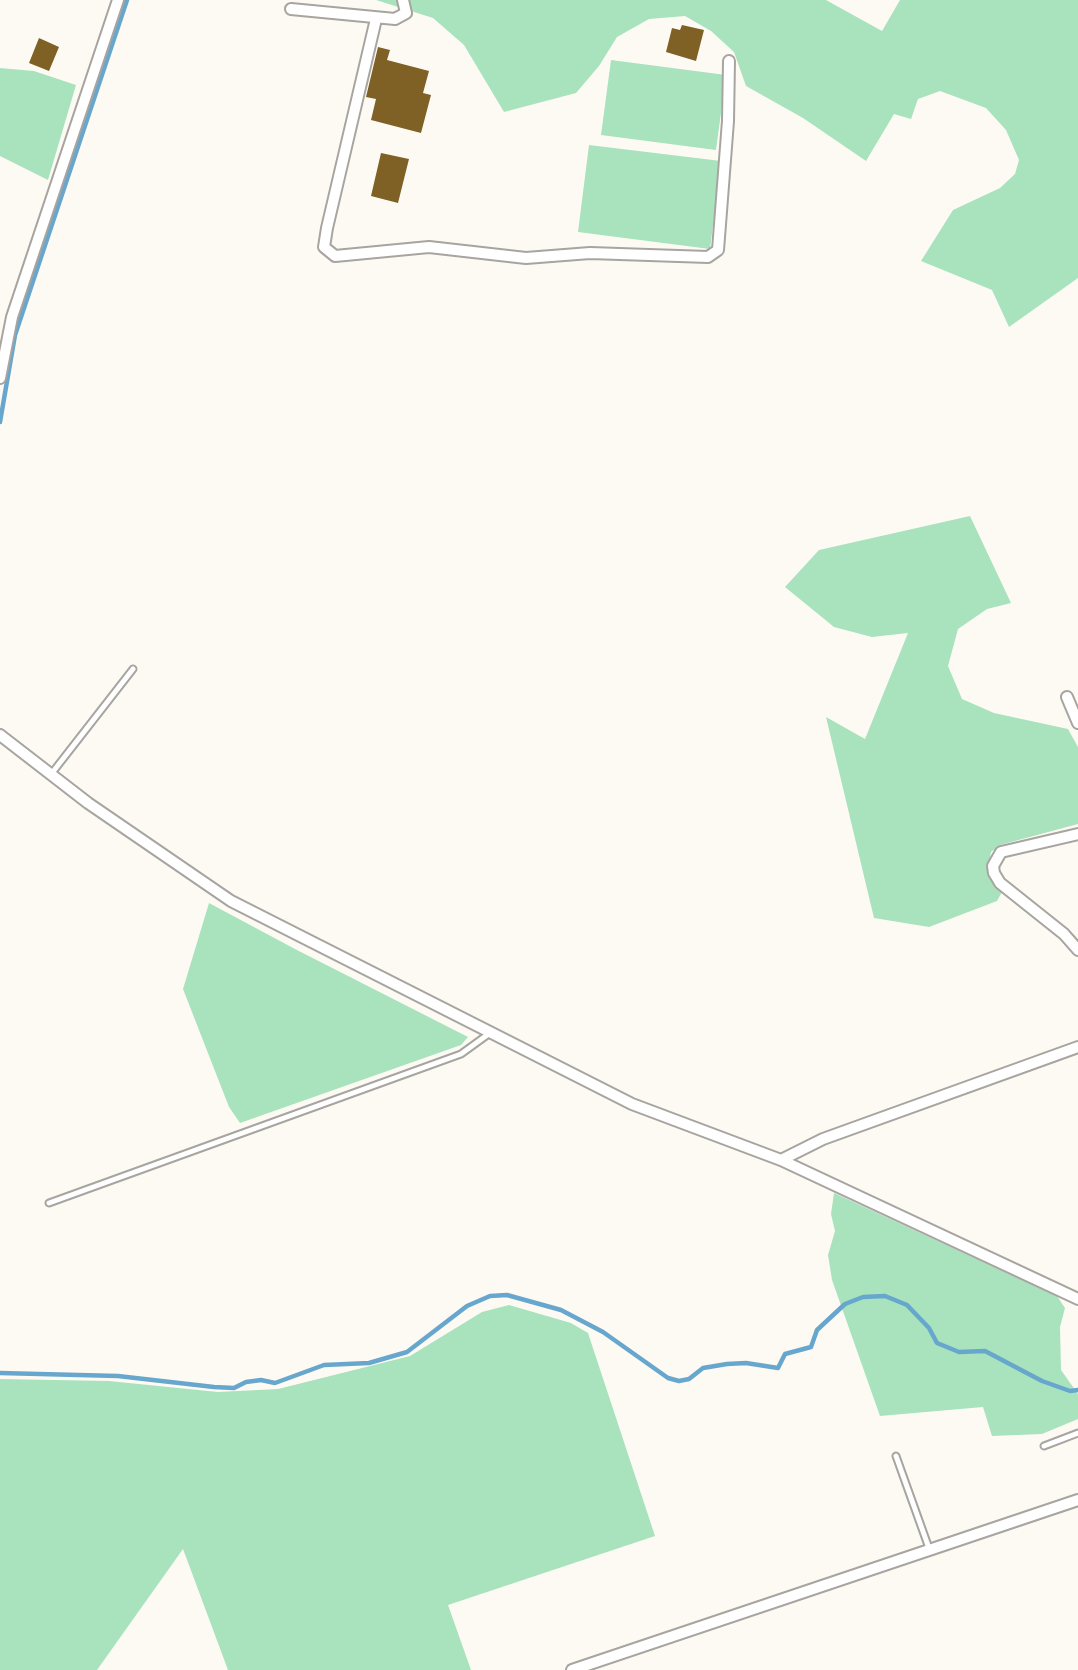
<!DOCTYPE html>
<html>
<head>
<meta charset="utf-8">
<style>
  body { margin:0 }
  canvas { display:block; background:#fdfaf4 }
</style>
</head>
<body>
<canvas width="1078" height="1670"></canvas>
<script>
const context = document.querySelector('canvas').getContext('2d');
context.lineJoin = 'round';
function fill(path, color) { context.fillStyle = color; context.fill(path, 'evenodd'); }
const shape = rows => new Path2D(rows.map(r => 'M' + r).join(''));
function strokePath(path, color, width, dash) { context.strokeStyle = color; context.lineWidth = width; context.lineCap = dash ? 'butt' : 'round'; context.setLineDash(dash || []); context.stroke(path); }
fill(shape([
  [376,0,826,0,882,31,900,0,1078,0,1078,278,1009,327,992,290,921,261,953,210,1000,188,1015,174,1019,160,1006,130,986,108,940,91,918,99,911,119,894,114,866,161,803,118,746,86,734,52,711,31,685,16,649,19,617,37,599,66,576,93,504,112,464,45,433,18],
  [611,60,726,75,716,150,601,135],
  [0,68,34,71,76,85,48,180,0,156],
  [589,145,721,161,710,249,578,232],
  [970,516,1011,603,987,609,958,629,948,666,962,699,994,713,1068,729,1078,747,1078,824,1000,845,991,852,988,868,989,878,1002,892,997,901,929,927,874,918,826,717,865,739,908,633,872,637,834,627,785,587,819,550],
  [209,903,295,949,468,1037,461,1045,240,1123,229,1107,183,989],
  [834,1193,1057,1296,1065,1308,1060,1327,1061,1370,1078,1394,1078,1419,1042,1434,992,1436,983,1407,880,1416,832,1280,828,1255,835,1231,831,1214],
  [509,1305,571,1323,588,1333,655,1536,448,1605,471,1670,228,1670,183,1549,97,1670,0,1670,0,1379,109,1381,218,1392,278,1389,410,1356,482,1312]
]), '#a8e3bd');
strokePath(shape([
  [0,422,15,335,127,0],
  [0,1373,118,1376,214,1387,234,1388,246,1382,261,1380,275,1383,324,1365,369,1363,407,1352,467,1306,490,1296,507,1295,561,1310,603,1332,668,1378,679,1381,689,1379,703,1368,727,1364,746,1363,778,1368,785,1354,811,1347,817,1330,845,1304,863,1297,885,1296,907,1305,929,1328,937,1343,959,1352,985,1351,1042,1381,1070,1391,1078,1390]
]), '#68a7cd', 4.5);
fill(shape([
  [682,25,704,30,696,61,666,52,672,28,680,30],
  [39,38,59,47,49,71,29,63],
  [378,47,390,50,387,60,429,71,423,93,431,95,421,133,371,120,376,99,366,97],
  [381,153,409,159,398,203,371,196]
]), '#7f6126');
const lane = shape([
  [52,773,133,669],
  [49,1203,461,1054,490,1033],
  [1044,1446,1078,1433],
  [896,1456,930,1551]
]);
const street = shape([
  [291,9,395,19,406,13,403,0],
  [376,19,327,228,324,247,335,256,429,247,526,258,590,253,708,257,718,250,728,121,729,61],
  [0,378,12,317,118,0],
  [1067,697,1078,723],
  [0,735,88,803,231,901,632,1104,781,1160,1078,1299],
  [1078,834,1001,852,993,866,994,873,1000,883,1064,934,1078,950],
  [781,1160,823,1139,1078,1047],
  [572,1670,1078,1500]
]);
strokePath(lane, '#a8a5a0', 9);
strokePath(street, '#a8a5a0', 14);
strokePath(lane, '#fff', 5);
strokePath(street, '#fff', 10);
</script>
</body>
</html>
